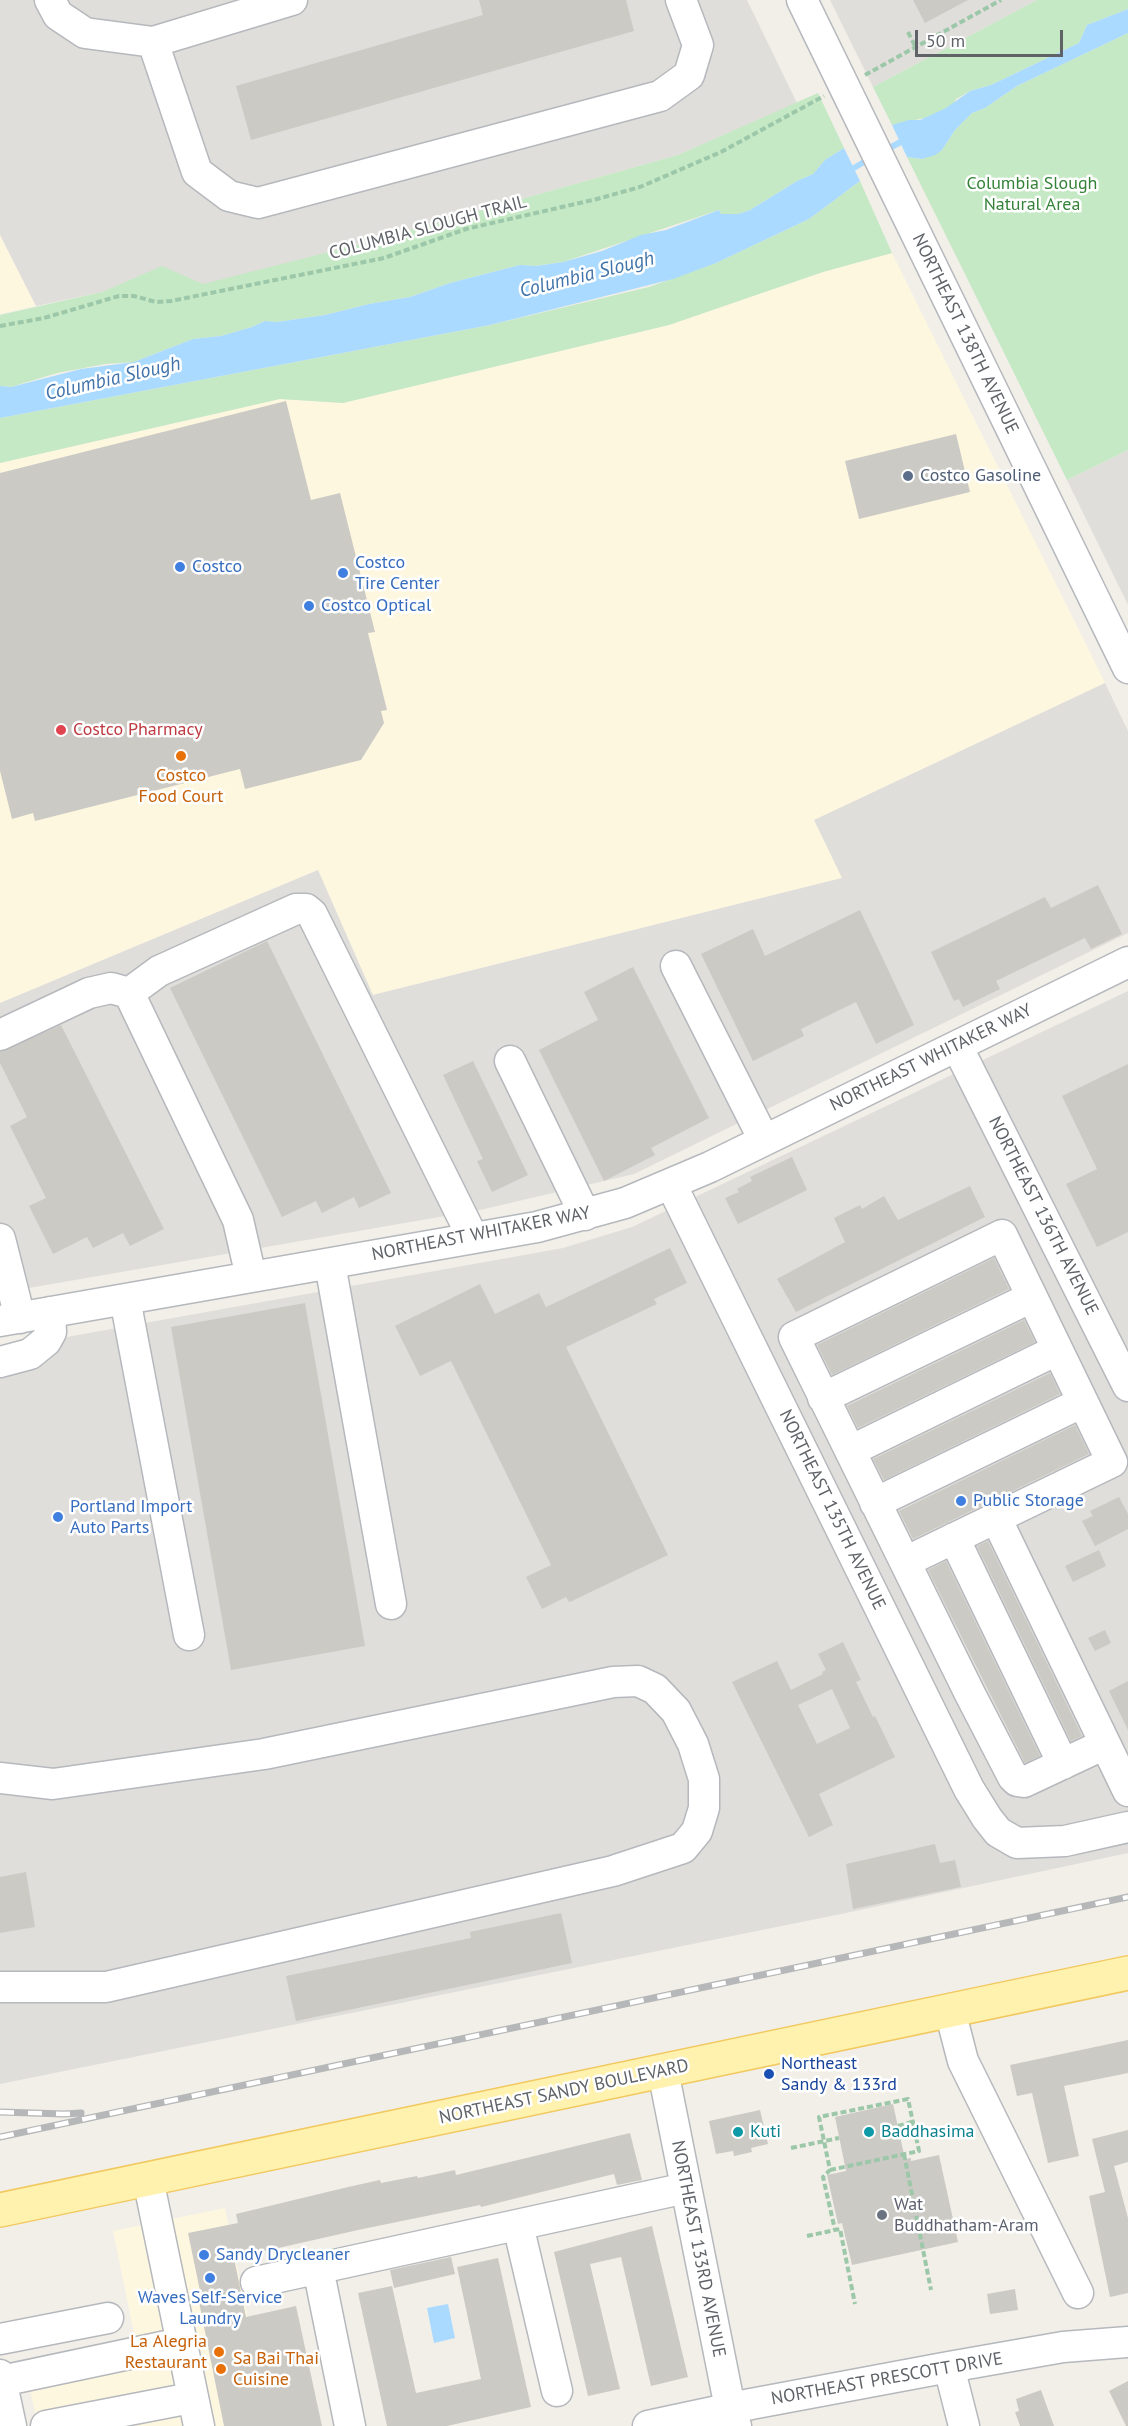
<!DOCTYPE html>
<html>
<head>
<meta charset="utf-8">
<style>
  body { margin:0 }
  #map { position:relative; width:1128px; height:2426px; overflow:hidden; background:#f1efe8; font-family:"PT Sans",sans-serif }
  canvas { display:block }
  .scale { position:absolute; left:915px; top:30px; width:148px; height:27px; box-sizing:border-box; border:3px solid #5f6368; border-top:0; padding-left:8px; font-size:18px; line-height:21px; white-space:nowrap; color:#5f6368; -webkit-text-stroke:4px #fff; paint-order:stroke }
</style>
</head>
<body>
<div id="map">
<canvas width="1128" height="2426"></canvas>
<div class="scale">50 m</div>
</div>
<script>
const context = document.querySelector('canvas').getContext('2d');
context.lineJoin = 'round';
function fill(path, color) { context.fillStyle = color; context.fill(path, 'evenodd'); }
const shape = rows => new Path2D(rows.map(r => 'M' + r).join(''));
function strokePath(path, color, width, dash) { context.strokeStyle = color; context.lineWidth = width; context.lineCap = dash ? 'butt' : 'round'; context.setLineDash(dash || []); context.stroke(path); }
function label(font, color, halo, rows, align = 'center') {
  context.font = font + ' "PT Sans",sans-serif'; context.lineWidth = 5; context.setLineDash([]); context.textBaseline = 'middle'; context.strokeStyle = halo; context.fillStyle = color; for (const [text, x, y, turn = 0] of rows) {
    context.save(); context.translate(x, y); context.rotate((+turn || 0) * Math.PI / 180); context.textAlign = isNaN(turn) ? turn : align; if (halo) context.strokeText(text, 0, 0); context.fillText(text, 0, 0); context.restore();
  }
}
fill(shape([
  [0,235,36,306,0,314],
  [892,253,1105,683,815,820,842,878,372,995,318,870,0,1003,0,463,280,399,343,403,669,325,823,272],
  [225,2208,270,2426,38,2426,25,2366,136,2343,113,2231]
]), '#fef7e0');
fill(shape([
  [0,0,747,0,797,103,678,155,372,241,203,285,162,267,102,292,36,306,0,235],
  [830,0,1037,0,873,87],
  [1128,450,1128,605,1067,480],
  [1105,683,1128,731,1128,933,634,1174,480,1210,0,1293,0,1003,318,870,373,995,842,878,814,820],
  [1128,991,1128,1853,841,1914,0,2084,0,1349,563,1248,632,1227]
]), '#e0deda');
fill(shape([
  [1037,0,1128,0,1128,9,1087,25,1079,43,991,85,970,91,956,99,953,105,929,117,892,125,873,87],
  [1128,33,1128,450,1067,480,907,157,922,159,942,150,955,130,972,113,985,108,1017,86],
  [818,93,844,148,825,160,813,174,797,181,750,210,738,214,721,214,719,210,563,262,535,266,520,265,450,283,410,297,369,304,325,315,277,322,265,321,252,327,221,336,193,339,134,362,105,364,57,373,11,387,0,386,0,315,102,292,162,266,203,284,372,241,678,155],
  [860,181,892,253,823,272,669,325,343,403,280,399,0,463,0,418,490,325,649,287,716,263,809,219]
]), '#c5e8c5');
fill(shape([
  [1128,9,1128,33,1017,86,985,108,972,113,955,130,942,150,935,155,922,159,907,157,892,125,909,120,920,120,946,108,970,91,991,85,1079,43,1087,25],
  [844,148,860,181,809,219,716,263,673,279,490,325,0,418,0,386,11,387,81,369,134,362,193,339,221,336,252,327,265,321,277,322,325,315,369,304,410,297,450,283,520,265,536,266,563,262,602,251,641,235,666,230,719,210,721,214,738,214,750,210,797,181,813,174,825,160],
  [448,2304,455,2338,434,2343,427,2308]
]), '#aadaff');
strokePath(shape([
  [886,150,906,139],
  [847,172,869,159]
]), '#aadaff', 6);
fill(shape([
  [479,0,626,0,634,31,251,140,236,86,483,15],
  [913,0,968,0,925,23],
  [286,401,311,500,340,493,375,632,368,633,387,710,381,711,384,723,361,760,245,789,240,769,35,821,33,813,12,819,0,771,0,473],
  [956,434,970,492,859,519,845,461],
  [1098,885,1122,934,1091,949,1085,938,996,981,1000,989,963,1007,959,999,954,1001,931,952,1045,897,1051,908],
  [860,910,914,1025,876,1044,856,1002,801,1029,804,1036,753,1061,701,954,753,929,765,956],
  [267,941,391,1193,359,1208,354,1197,322,1213,316,1201,282,1217,170,988],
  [633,967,709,1118,651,1148,655,1155,604,1181,539,1050,598,1020,584,992],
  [61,1025,164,1229,130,1246,123,1233,93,1248,87,1237,53,1254,29,1206,46,1198,10,1126,27,1117,0,1063,0,1052],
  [473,1061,528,1175,492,1192,477,1161,483,1159,443,1075],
  [1128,1064,1128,1232,1097,1247,1066,1184,1097,1169,1062,1096],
  [792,1157,807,1190,738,1224,725,1198,739,1192,737,1189,752,1181,750,1177],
  [970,1186,985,1217,796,1312,777,1279,845,1242,834,1218,860,1205,862,1209,884,1196,898,1220],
  [670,1248,687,1283,654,1299,657,1304,566,1347,668,1555,572,1601,569,1602,566,1597,542,1609,526,1577,551,1565,451,1361,420,1376,395,1326,480,1284,495,1314,539,1293,546,1307],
  [994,1258,1009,1289,832,1375,817,1345],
  [305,1303,365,1646,231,1670,171,1327],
  [1024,1320,1035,1342,858,1428,847,1406],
  [1050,1373,1060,1394,884,1480,873,1459],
  [1075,1425,1089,1454,913,1539,899,1511],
  [1119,1497,1128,1514,1128,1529,1095,1546,1082,1521,1093,1516,1090,1511],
  [988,1541,1082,1736,1071,1741,977,1546],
  [1099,1550,1106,1566,1073,1582,1065,1566],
  [946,1561,1040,1756,1025,1763,928,1570],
  [1105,1630,1111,1643,1095,1651,1088,1638],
  [843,1642,861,1680,856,1682,873,1717,875,1716,895,1757,819,1794,833,1825,809,1837,732,1682,777,1661,791,1690,823,1674,822,1672,826,1670,818,1654],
  [832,1689,850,1728,817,1744,798,1705],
  [1128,1681,1128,1730,1109,1691],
  [935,1844,940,1863,955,1860,961,1887,853,1909,846,1864],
  [26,1872,35,1927,0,1933,0,1877],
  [561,1913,572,1963,296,2021,286,1976,471,1938,470,1932],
  [1128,2040,1128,2073,1064,2086,1079,2156,1048,2163,1032,2093,1017,2096,1010,2065],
  [893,2104,905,2159,911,2158,911,2161,939,2155,958,2242,852,2265,842,2223,838,2224,827,2175,846,2171,835,2117],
  [760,2110,768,2144,751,2148,752,2152,734,2156,733,2151,716,2154,709,2121],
  [1128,2130,1128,2162,1114,2166,1128,2218,1128,2293,1110,2297,1089,2196,1105,2192,1092,2139],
  [630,2133,642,2180,617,2185,614,2174,481,2207,480,2205,358,2230,234,2258,246,2317,296,2306,322,2426,224,2426,197,2292,200,2291,188,2233,238,2223,236,2214,348,2187,380,2180,381,2183,417,2176,418,2178,455,2170,456,2175],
  [652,2226,688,2377,651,2386,621,2257,590,2264,620,2389,588,2396,554,2252],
  [451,2257,455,2274,394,2288,390,2270],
  [498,2258,531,2407,447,2426,387,2426,358,2293,392,2286,416,2393,481,2379,457,2267],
  [1015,2289,1018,2310,990,2314,987,2294],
  [1128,2381,1128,2426,1126,2426,1109,2391],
  [1041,2390,1054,2426,1020,2426,1015,2412,1019,2411,1016,2399]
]), '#cccac5');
const minor = shape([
  [50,0,58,15,85,33,153,42,292,0],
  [802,0,1128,668],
  [153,42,197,172,229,196,258,203,660,96,689,75,698,45,681,0],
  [676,966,764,1140],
  [0,1035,89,993,111,988,129,993],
  [957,1046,1128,1386],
  [510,1061,585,1215],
  [671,1184,969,1789,987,1818,998,1832,1017,1843,1065,1841,1128,1827],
  [0,1239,20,1318],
  [330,1264,391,1604],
  [251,1277,238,1220,129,993,159,971,296,909,306,909,312,914,473,1238],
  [125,1299,189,1635],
  [0,1321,537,1227,625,1203,710,1167,1128,962],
  [0,1362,30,1354,46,1341,51,1332,50,1312],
  [823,1398,1032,1297],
  [850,1451,1057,1350],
  [875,1503,1083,1402],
  [996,1518,1128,1791],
  [954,1538,1063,1764],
  [905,1562,1112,1462,1002,1235,794,1337,970,1694,1013,1777,1017,1781,1024,1782,1105,1744],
  [0,1778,53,1784,264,1754,613,1682,638,1681,655,1689,676,1711,693,1744,704,1779,704,1808,697,1831,683,1848,613,1871,106,1987,0,1987],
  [950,2011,963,2061,1078,2293],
  [663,2071,730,2408,736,2426],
  [148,2179,199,2426],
  [518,2225,557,2391],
  [318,2268,350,2426],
  [256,2282,686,2188],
  [0,2339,108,2318],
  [949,2367,964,2426],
  [0,2375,11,2426],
  [1,2381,181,2343],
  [46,2426,191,2398],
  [648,2426,751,2404,949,2367,1063,2347,1128,2342]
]);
const major = shape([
  [0,2210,1128,1973]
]);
strokePath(minor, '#b5b8bc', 33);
strokePath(major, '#f2c960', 36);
strokePath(shape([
  [908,32,916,48],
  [865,75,1001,0],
  [0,326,44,318,119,296,134,296,156,302,171,301,384,258,466,229,597,199,640,187,721,152,824,96],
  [898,2126,912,2122],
  [791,2148,839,2138],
  [904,2154,931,2290],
  [830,2170,919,2151,908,2099,819,2117,830,2170,823,2177,835,2230],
  [807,2236,840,2229,855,2304]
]), '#9cc7a9', 4, [6, 3]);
strokePath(minor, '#fff', 30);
strokePath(major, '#fff2af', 33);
const rail = shape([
  [0,2112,64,2114,81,2113],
  [0,2137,1128,1897]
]);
strokePath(rail, '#b6b7b8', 7);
strokePath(rail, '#fff', 4.5, [14]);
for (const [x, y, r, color] of [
  [908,476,6,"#5c6f8a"],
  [180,567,6,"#3f7fe0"],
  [343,573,6,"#3f7fe0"],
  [309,606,6,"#3f7fe0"],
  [61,730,6,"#e0444e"],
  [181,756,6,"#e8710a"],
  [961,1501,6,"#3f7fe0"],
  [58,1517,6,"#3f7fe0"],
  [769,2074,6,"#1a4fb4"],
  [738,2132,6,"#0f9aa8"],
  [869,2132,6,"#0f9aa8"],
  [882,2215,6,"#6b7280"],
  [204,2255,6,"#3f7fe0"],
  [210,2278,6,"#3f7fe0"],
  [219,2352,6,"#e8710a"],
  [221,2369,6,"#e8710a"]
]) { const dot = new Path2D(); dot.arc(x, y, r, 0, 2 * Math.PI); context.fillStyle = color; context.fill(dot); strokePath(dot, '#fff', 2); }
label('18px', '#348238', '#fff', [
  ["Columbia Slough",1032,184],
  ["Natural Area",1032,205]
]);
label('18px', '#5f6368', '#fff', [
  ["COLUMBIA SLOUGH TRAIL",428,228,-15],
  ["NORTHEAST 138TH AVENUE",965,334,64],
  ["NORTHEAST WHITAKER WAY",931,1058,-26],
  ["NORTHEAST 136TH AVENUE",1043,1216,63],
  ["NORTHEAST WHITAKER WAY",481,1234,-11],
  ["NORTHEAST 135TH AVENUE",832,1510,64],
  ["NORTHEAST SANDY BOULEVARD",564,2092,-12],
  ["NORTHEAST 133RD AVENUE",698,2249,79],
  ["NORTHEAST PRESCOTT DRIVE",887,2379,-10]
]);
label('18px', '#4e5e75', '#fff', [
  ["Costco Gasoline",920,476]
], 'left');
label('18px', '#366cbe', '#fff', [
  ["Costco",355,563],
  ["Tire Center",355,584],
  ["Costco",192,567],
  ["Costco Optical",321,606],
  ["Public Storage",973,1501],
  ["Portland Import",70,1507],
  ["Auto Parts",70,1528],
  ["Sandy Drycleaner",216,2255],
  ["Waves Self-Service",210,2298,"center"],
  ["Laundry",210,2319,"center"]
], 'left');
label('18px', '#be3a42', '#fff', [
  ["Costco Pharmacy",73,730]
], 'left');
label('18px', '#c56008', '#fff', [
  ["Costco",181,776],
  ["Food Court",181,797],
  ["La Alegria",207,2342,"right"],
  ["Restaurant",207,2363,"right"],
  ["Sa Bai Thai",233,2359,"left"],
  ["Cuisine",233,2380,"left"]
]);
label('18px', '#164399', '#fff', [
  ["Northeast",781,2064],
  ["Sandy & 133rd",781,2085]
], 'left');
label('18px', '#0d838f', '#fff', [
  ["Kuti",750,2132],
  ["Baddhasima",881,2132]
], 'left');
label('18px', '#5b616d', '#fff', [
  ["Wat",894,2205],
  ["Buddhatham-Aram",894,2226]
], 'left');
label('italic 20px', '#4174aa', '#fff', [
  ["Columbia Slough",587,275,-14],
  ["Columbia Slough",113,379,-13]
]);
</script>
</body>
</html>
